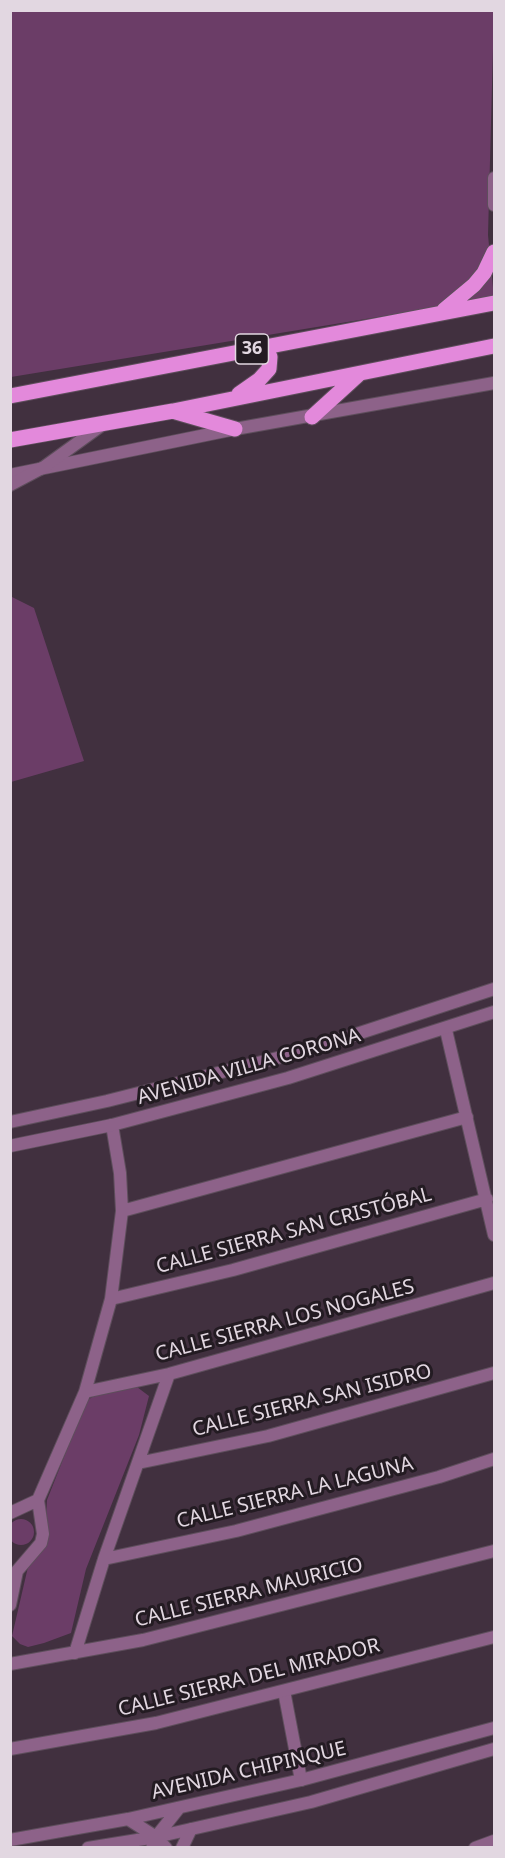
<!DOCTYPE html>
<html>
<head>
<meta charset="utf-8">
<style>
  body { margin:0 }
  #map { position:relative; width:505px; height:1858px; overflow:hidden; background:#41303f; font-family:"Noto Sans",sans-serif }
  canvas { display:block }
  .frame { position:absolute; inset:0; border:12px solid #e2d7e1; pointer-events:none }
</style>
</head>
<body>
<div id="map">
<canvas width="505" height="1858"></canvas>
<div class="frame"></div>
</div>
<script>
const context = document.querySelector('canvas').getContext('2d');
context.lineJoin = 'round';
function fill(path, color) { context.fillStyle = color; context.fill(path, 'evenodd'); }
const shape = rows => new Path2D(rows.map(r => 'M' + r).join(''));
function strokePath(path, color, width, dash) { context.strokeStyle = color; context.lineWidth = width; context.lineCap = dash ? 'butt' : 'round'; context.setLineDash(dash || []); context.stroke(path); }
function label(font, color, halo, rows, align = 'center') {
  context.font = font + ' "Noto Sans",sans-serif'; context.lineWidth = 6; context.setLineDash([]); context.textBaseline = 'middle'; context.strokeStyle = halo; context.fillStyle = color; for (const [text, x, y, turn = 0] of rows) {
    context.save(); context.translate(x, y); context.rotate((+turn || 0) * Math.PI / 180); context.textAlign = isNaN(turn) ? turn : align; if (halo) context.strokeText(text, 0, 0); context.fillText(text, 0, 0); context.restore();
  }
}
fill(shape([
  [11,11,494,11,488,235,494,298,11,377],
  [10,596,34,608,84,761,11,782],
  [137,1387,149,1396,139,1435,86,1569,71,1633,44,1643,28,1647,20,1644,12,1636,28,1567,46,1516,47,1500,86,1401,94,1396],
  '8 1532a13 13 0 1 1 26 0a13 13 0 1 1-26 0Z'
]), '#6b3d67');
const pedestrian = shape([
  [284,1691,301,1780]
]);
const minor = shape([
  [10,475,235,429,494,383],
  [446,1030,494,1235],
  [122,1211,467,1117],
  [111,1299,233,1270,487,1199],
  [85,1392,169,1374,494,1283],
  [138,1463,268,1436,494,1373],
  [10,1513,38,1500],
  [104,1559,236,1531,439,1477,494,1459],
  [10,1605,17,1571,41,1543,43,1534,38,1500,85,1392,111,1299,122,1211,120,1173,112,1125],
  [75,1653,104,1559,169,1374],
  [10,1664,143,1640,494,1551],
  [10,1749,156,1723,494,1637],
  [128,1819,156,1837,166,1848],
  [10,1840,128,1819,301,1780,494,1728],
  [88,1848,156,1837,311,1802,494,1749],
  [152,1848,156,1837,179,1808],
  [182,1848,191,1829],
  [475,1848,494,1841]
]);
const tertiary = shape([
  [494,178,494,205],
  [10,485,44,467,102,425],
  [10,1122,107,1101,305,1051,494,989],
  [10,1146,112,1125,288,1078,494,1012]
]);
const primary = shape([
  [444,310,474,285,484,273,494,252],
  [239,394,259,380,269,369,270,357,266,347],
  [10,396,494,303],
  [176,412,235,429],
  [312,417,358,375],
  [10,440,173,411,494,346]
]);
strokePath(pedestrian, '#5e4e5c', 14);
strokePath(minor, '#5e4e5c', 14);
strokePath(tertiary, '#5e4e5c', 14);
strokePath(primary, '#5e4e5c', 17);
strokePath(pedestrian, '#8d6289', 12);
strokePath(minor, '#8d6289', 12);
strokePath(tertiary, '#8d6289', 12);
strokePath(primary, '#e389db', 15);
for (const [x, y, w] of [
  [252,349,33]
]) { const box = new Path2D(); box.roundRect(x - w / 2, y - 15, w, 30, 4.5); context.fillStyle = '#231b22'; context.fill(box); strokePath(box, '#e2d7e1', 1.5); }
label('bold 18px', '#e2d7e1', null, [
  ["36",252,349]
]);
label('20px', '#e2d7e1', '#231b22', [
  ["AVENIDA VILLA CORONA",249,1067,-16],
  ["CALLE SIERRA SAN CRISTÓBAL",294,1231,-15],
  ["CALLE SIERRA LOS NOGALES",285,1321,-15],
  ["CALLE SIERRA SAN ISIDRO",312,1401,-14],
  ["CALLE SIERRA LA LAGUNA",295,1493,-14],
  ["CALLE SIERRA MAURICIO",249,1593,-14],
  ["CALLE SIERRA DEL MIRADOR",249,1678,-14],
  ["AVENIDA CHIPINQUE",249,1771,-13]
]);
</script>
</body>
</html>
